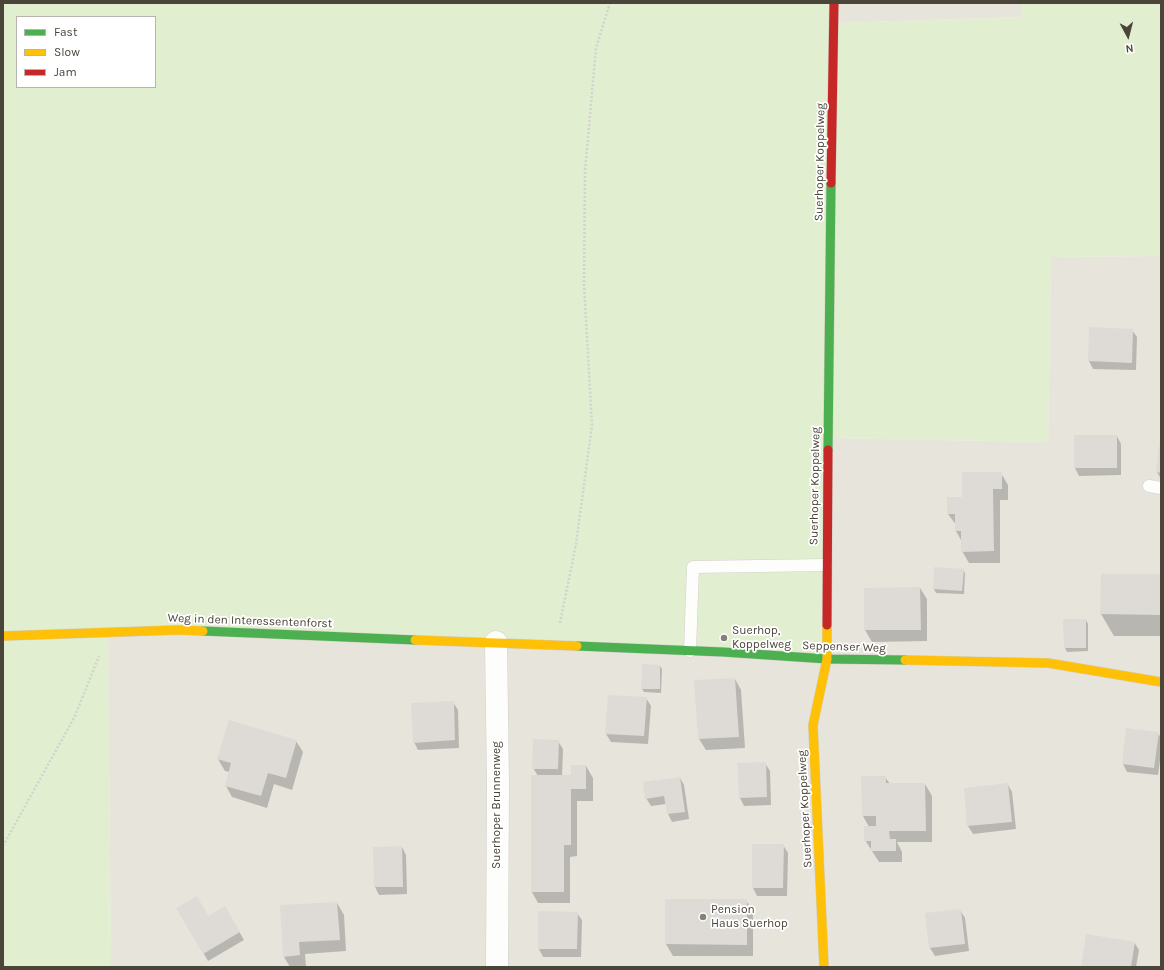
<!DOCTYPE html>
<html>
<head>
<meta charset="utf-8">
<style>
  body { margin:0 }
  #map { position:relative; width:1164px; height:970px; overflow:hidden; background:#f4f2ee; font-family:Karla,sans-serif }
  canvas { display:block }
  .frame { position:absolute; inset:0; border:4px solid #4b4439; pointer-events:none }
  .legend { position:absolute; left:16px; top:16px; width:140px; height:72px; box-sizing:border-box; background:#fff; border:1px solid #b7b4b0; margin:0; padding:5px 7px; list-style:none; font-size:12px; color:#4b4439 }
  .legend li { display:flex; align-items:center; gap:8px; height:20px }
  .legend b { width:20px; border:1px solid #b7b4b0 }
  .north { position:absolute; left:1108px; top:16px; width:40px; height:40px; -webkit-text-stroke:3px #fff; paint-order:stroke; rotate:173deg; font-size:11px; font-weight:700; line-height:16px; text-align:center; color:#4b4439 }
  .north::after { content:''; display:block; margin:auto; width:14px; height:18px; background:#4b4439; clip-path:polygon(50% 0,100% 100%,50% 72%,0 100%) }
</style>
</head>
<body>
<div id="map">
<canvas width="1164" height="970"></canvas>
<div class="frame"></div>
<ul class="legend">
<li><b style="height:5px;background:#4caf50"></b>Fast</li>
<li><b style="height:5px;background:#ffc107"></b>Slow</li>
<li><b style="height:5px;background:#c62828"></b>Jam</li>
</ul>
<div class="north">N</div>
</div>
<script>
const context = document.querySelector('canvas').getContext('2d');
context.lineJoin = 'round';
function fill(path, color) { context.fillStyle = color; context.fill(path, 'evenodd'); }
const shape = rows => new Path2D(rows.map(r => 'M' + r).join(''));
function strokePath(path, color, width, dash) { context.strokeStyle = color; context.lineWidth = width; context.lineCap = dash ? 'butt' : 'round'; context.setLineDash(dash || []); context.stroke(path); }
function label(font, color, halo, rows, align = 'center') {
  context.font = font + ' Karla,sans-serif'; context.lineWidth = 3.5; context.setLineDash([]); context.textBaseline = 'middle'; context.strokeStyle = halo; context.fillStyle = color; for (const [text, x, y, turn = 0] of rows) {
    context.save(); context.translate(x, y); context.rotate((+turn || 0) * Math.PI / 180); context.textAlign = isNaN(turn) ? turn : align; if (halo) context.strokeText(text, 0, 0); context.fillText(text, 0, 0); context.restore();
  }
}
fill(shape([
  [834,3,1022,3,1022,17,835,23],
  [1161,256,1161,967,111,967,108,632,828,438,1048,442,1051,257]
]), '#e7e4dc');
fill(shape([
  [3,3,834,3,835,23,1022,17,1022,3,1161,3,1161,256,1051,257,1048,442,828,438,827,659,108,633,111,967,3,967],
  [17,17,155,17,155,87,17,87]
]), '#e1eecf');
fill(shape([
  [1090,328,1132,330,1137,337,1136,370,1093,369,1089,361],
  [1117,436,1121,444,1121,475,1079,476,1075,468],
  [1161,440,1161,479,1157,472],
  [1001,473,1008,485,1008,500,1000,500,1000,563,969,563,962,551,962,542,956,531,956,525,948,514,963,498],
  [935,568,963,570,965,573,964,594,936,593,934,589],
  [1102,575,1161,575,1161,636,1114,636,1101,614],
  [920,588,927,599,927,641,872,642,865,630,865,589],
  [1064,620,1086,620,1088,624,1088,651,1067,652,1065,648],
  [660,666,662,669,661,693,644,692,642,689],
  [735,679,741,690,745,748,706,750,699,739],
  [646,698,651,706,648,744,611,742,606,734],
  [453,702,458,710,459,748,418,750,414,742],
  [1158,733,1161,738,1161,753,1158,775,1127,772,1123,764],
  [296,741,303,752,292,790,274,784,267,808,232,797,226,786,230,772,225,771,218,759],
  [558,741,563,749,562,776,572,776,586,766,593,778,593,801,577,801,577,856,570,857,570,903,538,903,532,892,538,776,533,768],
  [765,763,770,771,771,805,744,806,740,798],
  [885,777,890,784,925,784,932,796,932,842,897,842,902,852,902,862,879,862,865,840,869,827,863,816],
  [680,778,684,785,689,819,672,822,668,814,666,804,651,806,646,798],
  [1008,785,1012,792,1016,829,973,834,968,826,965,789],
  [753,845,783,845,788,853,787,896,757,896,753,888],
  [402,847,406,855,407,894,379,895,375,887,374,848],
  [666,900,746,900,753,912,753,956,673,956,666,944],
  [337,903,344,915,346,951,305,954,306,967,290,967,284,957],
  [225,907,244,940,208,961,177,908,208,917],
  [960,910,965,918,969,951,935,956,930,948,926,914],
  [577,913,582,920,581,957,543,957,539,949],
  [1134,942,1139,950,1136,967,1082,967]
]), '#0003');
fill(shape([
  [1089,327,1133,329,1132,363,1088,361],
  [1074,435,1117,435,1117,468,1074,468],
  [1160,440,1161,440,1161,473,1156,472],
  [962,472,1002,472,1002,489,993,489,994,551,961,552,961,531,955,531,955,514,947,514,947,497,962,497],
  [934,567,964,569,962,591,933,589],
  [1101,574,1161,574,1161,615,1100,614],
  [920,587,921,630,864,630,864,588],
  [1063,619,1086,619,1086,648,1064,648],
  [642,664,660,665,660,689,641,689],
  [735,678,739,737,698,739,694,680],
  [608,695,647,697,644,736,605,734],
  [454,701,455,740,413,743,411,703],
  [229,720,297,740,286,778,268,773,261,796,225,786,231,763,217,759],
  [1126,728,1159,732,1154,768,1122,764],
  [533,739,559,740,558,769,532,769],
  [766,762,767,797,739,798,737,763],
  [571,765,586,765,586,789,571,789,571,845,564,845,564,892,531,892,531,775,571,775],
  [861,776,886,776,886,783,925,783,926,831,889,831,890,839,896,839,896,851,871,851,871,841,864,841,864,826,876,826,876,816,862,816],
  [680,777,685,812,667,814,664,796,645,799,643,782],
  [1008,783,1012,822,967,826,964,788],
  [752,844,784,844,783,888,752,888],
  [402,846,403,887,374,887,373,847],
  [197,896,208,916,225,906,240,932,203,954,176,908],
  [665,899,747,899,747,945,665,944],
  [337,902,340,940,299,942,300,955,283,957,280,905],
  [961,909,965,944,929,948,925,913],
  [538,911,578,912,577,949,538,949],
  [1086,934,1135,942,1131,967,1081,967]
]), '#dedbd6');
const lane = shape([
  [1149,486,1161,488],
  [690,651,693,567,826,565]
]);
const street = shape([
  [496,642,498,784,497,967]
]);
const fast = shape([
  [828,450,831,183],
  [203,631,415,640],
  [577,646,723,652,827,659,905,660]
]);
const slow = shape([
  [3,636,177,630,203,631],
  [415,640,577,646],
  [905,660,1048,663,1161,682],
  [824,967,813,725,827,659,827,625]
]);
const jam = shape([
  [831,183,834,3],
  [827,625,828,450]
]);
strokePath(lane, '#d2d0cb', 13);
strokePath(street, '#d2d0cb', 23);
strokePath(fast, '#d3cfc5', 10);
strokePath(slow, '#d3cfc5', 10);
strokePath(jam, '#d3cfc5', 10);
strokePath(shape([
  [560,623,576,544,592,425,584,284,585,171,596,48,610,3],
  [3,846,75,716,99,656]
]), '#d3d2cc', 2.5, [2, 2]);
strokePath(lane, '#fdfdfc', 12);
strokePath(street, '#fdfdfc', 22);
strokePath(fast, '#4caf50', 9);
strokePath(slow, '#ffc107', 9);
strokePath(jam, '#c62828', 9);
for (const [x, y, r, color] of [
  [724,638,4,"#868178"],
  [703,917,4,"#868178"]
]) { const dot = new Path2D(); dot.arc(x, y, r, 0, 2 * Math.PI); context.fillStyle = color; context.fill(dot); strokePath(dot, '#fff', 1.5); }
label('12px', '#4b4439', '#fff', [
  ["Suerhoper Koppelweg",820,162,-89],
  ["Suerhoper Koppelweg",815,486,-89],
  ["Weg in den Interessentenforst",250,621,2],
  ["Seppenser Weg",844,647,2],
  ["Suerhoper Brunnenweg",497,805,-90],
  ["Suerhoper Koppelweg",805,809,-93]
]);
label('12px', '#4b4439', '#fff', [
  ["Suerhop,",732,631],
  ["Koppelweg",732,645],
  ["Pension",711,910],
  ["Haus Suerhop",711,924]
], 'left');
</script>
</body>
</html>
